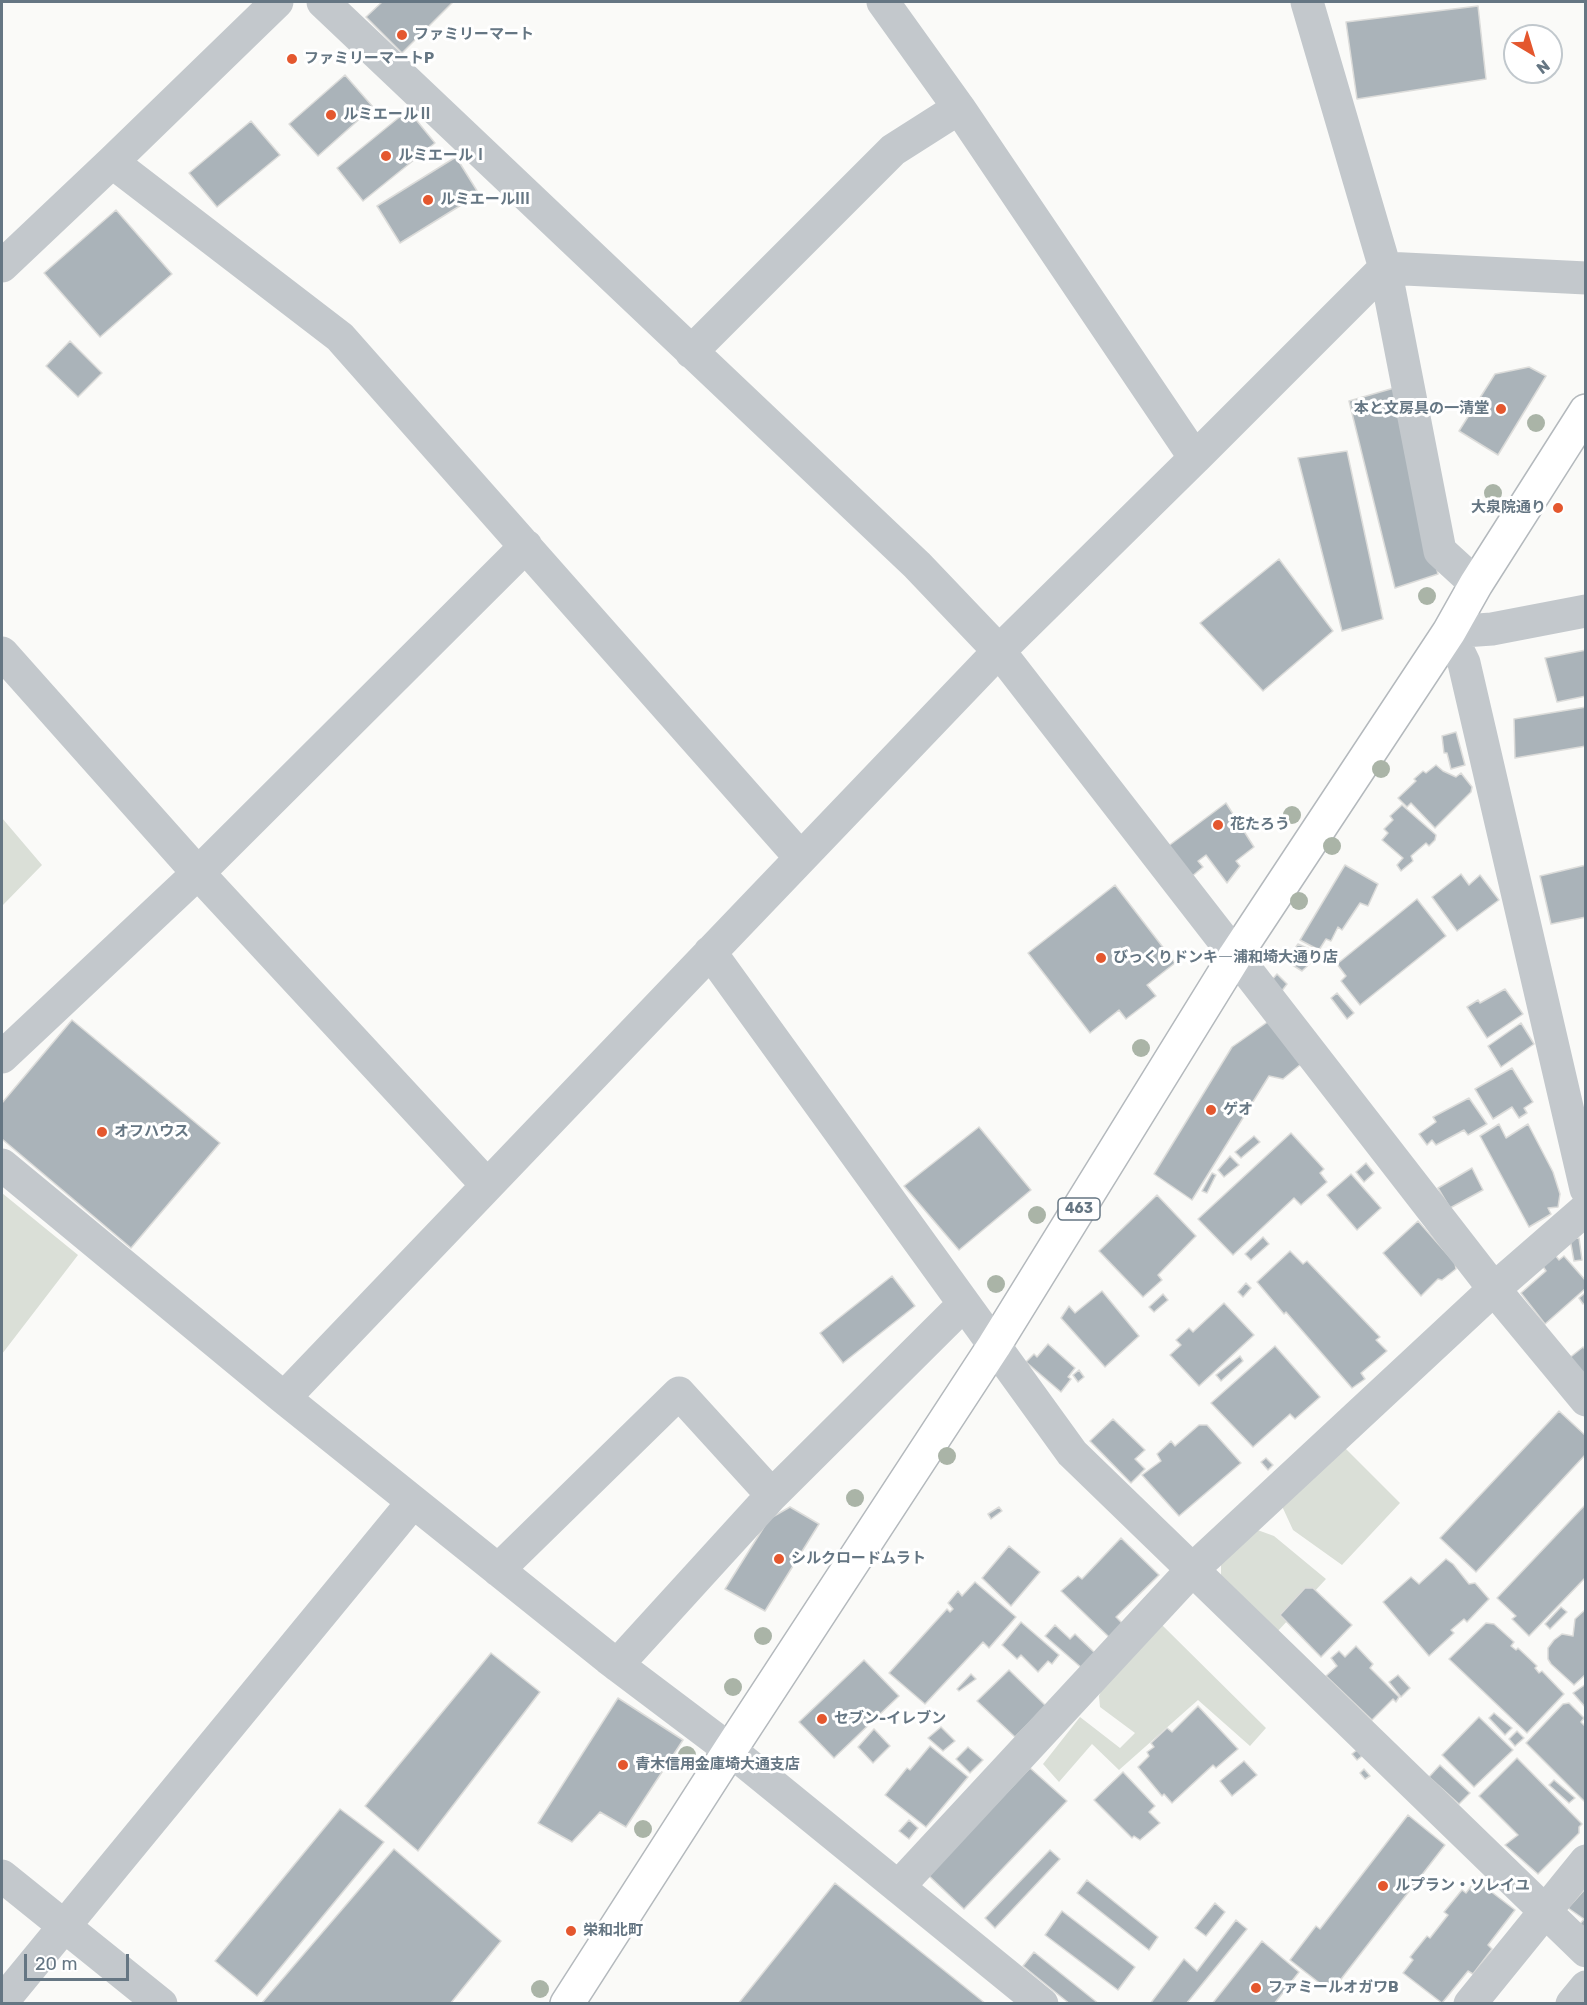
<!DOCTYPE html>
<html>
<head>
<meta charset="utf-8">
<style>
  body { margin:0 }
  #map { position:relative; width:1587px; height:2005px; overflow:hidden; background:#fafaf8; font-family:Rubik,sans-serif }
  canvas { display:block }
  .frame { position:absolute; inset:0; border:3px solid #657683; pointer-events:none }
  .north { position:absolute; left:1503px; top:24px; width:60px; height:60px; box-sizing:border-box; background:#fff; border:2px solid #c1c8cd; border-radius:50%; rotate:142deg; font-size:16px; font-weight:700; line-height:24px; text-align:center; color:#657683 }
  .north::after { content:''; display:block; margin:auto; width:21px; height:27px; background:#e4572e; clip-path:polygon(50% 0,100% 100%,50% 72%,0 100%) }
  .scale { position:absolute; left:24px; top:1954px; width:105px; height:27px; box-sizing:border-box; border:3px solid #657683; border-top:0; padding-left:8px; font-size:18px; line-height:21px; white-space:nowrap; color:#657683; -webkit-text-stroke:4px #fff; paint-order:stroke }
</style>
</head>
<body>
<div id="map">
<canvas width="1587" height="2005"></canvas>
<div class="frame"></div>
<div class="north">N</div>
<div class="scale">20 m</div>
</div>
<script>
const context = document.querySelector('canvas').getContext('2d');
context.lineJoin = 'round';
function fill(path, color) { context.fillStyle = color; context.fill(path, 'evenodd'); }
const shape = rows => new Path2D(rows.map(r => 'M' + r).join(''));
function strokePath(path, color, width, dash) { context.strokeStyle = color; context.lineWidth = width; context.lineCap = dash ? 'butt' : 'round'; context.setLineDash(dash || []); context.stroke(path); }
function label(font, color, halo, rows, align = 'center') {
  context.font = font + ' Rubik,"Noto Sans JP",sans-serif'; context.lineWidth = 6; context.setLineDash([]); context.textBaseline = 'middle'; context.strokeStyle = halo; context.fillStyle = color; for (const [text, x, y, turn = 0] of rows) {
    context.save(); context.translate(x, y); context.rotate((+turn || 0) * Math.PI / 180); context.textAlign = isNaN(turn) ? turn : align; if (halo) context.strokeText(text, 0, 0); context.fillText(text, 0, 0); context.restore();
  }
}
fill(shape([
  [2,818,42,865,2,906],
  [2,1193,78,1255,2,1354],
  [1341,1444,1400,1503,1342,1565,1293,1530,1281,1504],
  [1252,1528,1274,1536,1326,1579,1277,1632,1221,1579,1221,1561],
  [1161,1624,1266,1728,1250,1746,1198,1700,1119,1770,1092,1744,1059,1782,1043,1764,1080,1717,1120,1748,1135,1733,1100,1707,1099,1696,1108,1675]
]), '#dadfd7');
const building = shape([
  [382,2,453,2,402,53,366,17,382,2],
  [1478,6,1486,79,1357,99,1346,22,1478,6],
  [345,75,373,107,318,156,289,124,345,75],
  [408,110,435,143,363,201,337,168,408,110],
  [251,121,280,155,217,207,189,173,251,121],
  [456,157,479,194,400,243,377,206,456,157],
  [116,210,172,274,100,337,44,273,116,210],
  [70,341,102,373,78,397,46,366,70,341],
  [1529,367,1546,376,1498,455,1459,431,1495,374,1529,367],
  [1394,388,1438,574,1395,588,1349,401,1394,388],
  [1347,451,1383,619,1342,631,1298,458,1347,451],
  [1279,559,1333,631,1263,691,1200,623,1279,559],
  [1586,650,1586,696,1557,702,1545,658,1586,650],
  [1586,707,1586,746,1515,758,1514,719,1586,707],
  [1456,732,1465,765,1451,769,1447,753,1444,753,1442,736,1456,732],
  [1436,765,1443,771,1456,777,1461,773,1472,787,1471,792,1435,828,1411,803,1407,807,1398,798,1416,781,1414,779,1423,771,1426,773,1436,765],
  [1226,803,1254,847,1236,861,1240,866,1227,883,1206,855,1198,861,1203,867,1190,878,1167,847,1226,803],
  [1402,805,1436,835,1435,840,1429,846,1426,843,1411,856,1413,861,1401,871,1397,865,1403,858,1382,840,1388,833,1384,829,1393,820,1390,816,1402,805],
  [1345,865,1378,884,1368,906,1360,903,1342,930,1338,927,1331,941,1326,939,1319,950,1300,940,1345,865],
  [1586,865,1586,917,1551,924,1540,876,1586,865],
  [1461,874,1469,885,1480,875,1499,900,1457,931,1432,897,1461,874],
  [1115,885,1175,963,1147,985,1156,996,1126,1019,1119,1010,1090,1033,1028,953,1115,885],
  [1417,899,1446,936,1360,1005,1341,981,1346,976,1337,964,1417,899],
  [1298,944,1320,954,1302,971,1286,961,1298,944],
  [1277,974,1287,984,1281,992,1271,981,1277,974],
  [1505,989,1523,1014,1487,1038,1467,1007,1478,1000,1480,1003,1505,989],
  [1337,993,1354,1013,1347,1019,1331,998,1337,993],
  [72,1020,220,1143,131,1248,2,1139,2,1103,72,1020],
  [1269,1021,1301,1064,1283,1079,1269,1076,1192,1200,1154,1174,1232,1047,1269,1021],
  [1521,1023,1534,1044,1501,1067,1488,1046,1521,1023],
  [1512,1068,1533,1102,1524,1108,1527,1113,1519,1118,1512,1107,1493,1119,1475,1089,1512,1068],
  [1469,1098,1487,1124,1468,1135,1464,1130,1436,1145,1432,1140,1427,1145,1419,1134,1436,1122,1433,1117,1469,1098],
  [1499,1124,1506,1138,1528,1124,1553,1172,1560,1194,1558,1207,1548,1208,1551,1214,1529,1227,1480,1136,1499,1124],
  [979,1127,1031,1190,959,1250,904,1186,979,1127],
  [1291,1133,1324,1169,1320,1173,1327,1182,1301,1205,1294,1198,1233,1255,1198,1219,1291,1133],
  [1254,1136,1260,1142,1241,1158,1235,1152,1254,1136],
  [1230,1156,1239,1165,1224,1177,1218,1170,1230,1156],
  [1366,1163,1374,1173,1364,1182,1356,1172,1366,1163],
  [1472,1168,1483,1190,1450,1208,1438,1188,1472,1168],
  [1212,1173,1216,1175,1207,1193,1202,1191,1212,1173],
  [1351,1174,1381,1208,1357,1230,1327,1195,1351,1174],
  [1157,1195,1196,1236,1158,1275,1162,1280,1143,1297,1099,1251,1157,1195],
  [1418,1221,1455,1263,1456,1269,1442,1280,1438,1279,1421,1296,1383,1253,1418,1221],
  [1263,1237,1269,1244,1251,1260,1245,1254,1263,1237],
  [1579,1238,1582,1260,1574,1261,1570,1239,1579,1238],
  [1290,1251,1303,1264,1307,1261,1380,1337,1376,1340,1387,1351,1361,1373,1365,1379,1352,1388,1286,1312,1284,1314,1257,1282,1290,1251],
  [1555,1255,1559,1260,1564,1256,1586,1281,1586,1288,1545,1324,1521,1293,1546,1271,1542,1265,1555,1255],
  [892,1276,915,1306,843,1363,820,1333,892,1276],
  [1246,1283,1251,1288,1243,1297,1238,1292,1246,1283],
  [1102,1291,1139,1336,1105,1367,1061,1318,1069,1306,1075,1313,1102,1291],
  [1585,1293,1586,1302,1583,1304,1579,1298,1585,1293],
  [1163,1294,1168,1300,1154,1312,1149,1307,1163,1294],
  [1224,1303,1254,1335,1199,1386,1170,1355,1181,1345,1176,1340,1189,1328,1193,1332,1224,1303],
  [1048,1344,1075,1368,1068,1377,1071,1379,1061,1392,1026,1362,1034,1354,1037,1357,1048,1344],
  [1275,1346,1320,1397,1295,1419,1290,1414,1253,1447,1211,1403,1275,1346],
  [1583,1347,1586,1350,1586,1379,1568,1359,1583,1347],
  [1240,1356,1243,1361,1221,1381,1216,1375,1240,1356],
  [1079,1370,1084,1377,1078,1382,1073,1375,1079,1370],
  [1559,1411,1586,1436,1586,1454,1476,1572,1440,1538,1559,1411],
  [1113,1419,1145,1450,1135,1459,1145,1469,1131,1483,1090,1441,1113,1419],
  [1199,1425,1207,1425,1241,1463,1179,1516,1142,1475,1161,1461,1157,1454,1171,1441,1175,1446,1199,1425],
  [1266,1458,1273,1465,1268,1470,1261,1462,1266,1458],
  [1586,1504,1586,1577,1529,1636,1512,1619,1516,1616,1497,1598,1586,1504],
  [790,1507,819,1524,765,1611,725,1589,769,1519,790,1507],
  [999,1507,1002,1511,991,1519,988,1514,999,1507],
  [1121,1538,1159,1575,1116,1617,1124,1625,1110,1638,1061,1591,1078,1576,1082,1579,1121,1538],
  [1009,1546,1040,1572,1011,1606,982,1578,1009,1546],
  [1446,1559,1453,1564,1469,1584,1475,1583,1489,1599,1467,1622,1464,1619,1451,1630,1454,1633,1429,1656,1383,1602,1411,1577,1419,1584,1446,1559],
  [975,1582,1016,1617,989,1648,983,1642,925,1704,889,1673,947,1609,950,1612,953,1609,948,1603,958,1591,962,1596,975,1582],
  [1305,1588,1313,1588,1352,1625,1321,1657,1280,1615,1305,1588],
  [1561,1607,1567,1612,1550,1629,1545,1624,1561,1607],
  [1586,1609,1586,1674,1574,1685,1551,1664,1548,1659,1548,1648,1554,1640,1562,1634,1573,1636,1575,1619,1586,1609],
  [1021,1622,1059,1655,1052,1664,1048,1661,1038,1672,1021,1655,1017,1659,1002,1645,1021,1622],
  [1486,1623,1494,1624,1514,1642,1511,1646,1516,1650,1518,1648,1537,1666,1535,1668,1539,1673,1542,1671,1564,1694,1527,1733,1449,1659,1486,1623],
  [1055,1625,1070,1639,1075,1634,1096,1654,1083,1669,1045,1636,1055,1625],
  [1356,1646,1373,1664,1370,1668,1399,1697,1396,1702,1393,1699,1372,1720,1326,1676,1337,1666,1331,1658,1339,1651,1345,1657,1356,1646],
  [491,1653,540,1692,418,1851,365,1806,491,1653],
  [864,1660,899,1696,834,1758,799,1722,864,1660],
  [1009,1670,1046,1706,1015,1737,977,1701,1009,1670],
  [971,1674,976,1679,959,1691,957,1689,971,1674],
  [1398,1675,1410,1688,1401,1697,1389,1682,1398,1675],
  [1586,1684,1586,1708,1573,1693,1586,1684],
  [618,1698,683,1740,626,1827,600,1812,572,1842,538,1823,618,1698],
  [1569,1703,1584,1718,1581,1722,1586,1727,1586,1803,1526,1743,1563,1704,1569,1703],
  [1198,1706,1238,1749,1216,1768,1213,1765,1172,1803,1164,1794,1162,1796,1138,1767,1149,1756,1147,1752,1154,1747,1151,1743,1167,1728,1172,1732,1198,1706],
  [1494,1713,1512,1728,1505,1735,1489,1718,1494,1713],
  [1479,1717,1513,1750,1474,1787,1442,1755,1479,1717],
  [941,1727,955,1741,943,1751,928,1738,941,1727],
  [874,1729,890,1746,873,1763,858,1747,874,1729],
  [1517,1731,1524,1738,1515,1746,1509,1739,1517,1731],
  [930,1746,968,1777,926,1827,885,1795,907,1768,910,1770,930,1746],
  [968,1747,983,1760,970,1773,956,1759,968,1747],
  [1357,1750,1362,1756,1357,1760,1352,1754,1357,1750],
  [1517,1758,1582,1824,1579,1827,1579,1833,1538,1874,1505,1845,1518,1835,1479,1796,1517,1758],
  [1244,1761,1257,1775,1232,1796,1220,1781,1244,1761],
  [1440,1765,1470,1793,1459,1804,1429,1777,1440,1765],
  [1030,1768,1067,1801,964,1909,928,1875,1030,1768],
  [1364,1769,1370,1776,1365,1779,1360,1773,1364,1769],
  [1123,1772,1155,1806,1149,1812,1160,1823,1140,1840,1134,1836,1132,1838,1094,1800,1123,1772],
  [1554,1780,1575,1798,1569,1803,1549,1785,1554,1780],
  [340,1809,384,1842,257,1996,215,1961,340,1809],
  [1408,1815,1445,1845,1331,1992,1290,1960,1316,1926,1320,1929,1408,1815],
  [909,1820,918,1828,909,1839,899,1831,909,1820],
  [394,1849,501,1941,450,2004,261,2004,394,1849],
  [1050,1850,1060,1859,995,1928,985,1918,1050,1850],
  [1087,1880,1158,1937,1149,1950,1077,1893,1087,1880],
  [1476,1880,1515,1910,1488,1945,1492,1949,1473,1974,1468,1971,1442,2003,1403,1973,1413,1960,1410,1957,1427,1936,1430,1938,1448,1915,1444,1912,1462,1890,1466,1893,1476,1880],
  [835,1883,986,2004,738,2004,835,1883],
  [1586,1888,1586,1928,1580,1924,1584,1919,1568,1908,1586,1888],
  [1215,1903,1225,1912,1206,1936,1195,1928,1215,1903],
  [1062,1911,1135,1967,1118,1990,1045,1935,1062,1911],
  [1236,1920,1247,1929,1186,2004,1150,2004,1184,1959,1197,1971,1236,1920],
  [1262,1941,1299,1972,1274,2004,1212,2004,1262,1941],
  [1034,1952,1099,2004,1070,2004,1023,1966,1034,1952]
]);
fill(building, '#aab3b9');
strokePath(building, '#dcdcda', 1.5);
const highway = shape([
  [567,2004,730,1750,994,1346,1235,956,1449,632,1476,584,1586,411]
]);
strokePath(highway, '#b4b9bd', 36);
strokePath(shape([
  [323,2,917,565,999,651,1494,1289,1586,1400],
  [1307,2,1385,268,1440,551,1476,584],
  [112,162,340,337,800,857],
  [2,266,112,162,277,2],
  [691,352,893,150,959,108],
  [1195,458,1385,268,1586,278],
  [1586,611,1492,629,1449,632,1464,663,1586,1189],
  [2,653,198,873,487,1185],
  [710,952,1072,1453,1586,1951],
  [2,1057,198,873,526,546],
  [2,1165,284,1398,608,1658,730,1750,1042,2004],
  [284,1398,999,651,1195,458,959,108,883,2],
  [498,1570,679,1393,772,1495],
  [617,1665,772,1495,964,1304],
  [2,1876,161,2004],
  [898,1887,1192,1570,1494,1289,1586,1209],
  [2,2002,413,1502],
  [1470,2004,1586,1861],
  [1572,2004,1586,1987]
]), '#c3c8cc', 33);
strokePath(highway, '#fff', 33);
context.fillStyle = '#aab4a7';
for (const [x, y] of [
  [1536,423],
  [1493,493],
  [1427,596],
  [1381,769],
  [1292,815],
  [1332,846],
  [1299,901],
  [1141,1048],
  [1037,1215],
  [996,1284],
  [947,1456],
  [855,1498],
  [763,1636],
  [733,1687],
  [687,1755],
  [643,1829],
  [540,1989]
]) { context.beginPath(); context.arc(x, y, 9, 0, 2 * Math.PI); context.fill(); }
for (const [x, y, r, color] of [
  [402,35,6,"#e4572e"],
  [292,59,6,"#e4572e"],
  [331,115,6,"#e4572e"],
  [386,156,6,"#e4572e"],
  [428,200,6,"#e4572e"],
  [1501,409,6,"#e4572e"],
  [1558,508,6,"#e4572e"],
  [1218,825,6,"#e4572e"],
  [1101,958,6,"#e4572e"],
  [1211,1110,6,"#e4572e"],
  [102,1132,6,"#e4572e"],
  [779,1559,6,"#e4572e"],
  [822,1719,6,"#e4572e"],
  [623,1765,6,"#e4572e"],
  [1383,1886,6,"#e4572e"],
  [571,1931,6,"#e4572e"],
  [1256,1988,6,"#e4572e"]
]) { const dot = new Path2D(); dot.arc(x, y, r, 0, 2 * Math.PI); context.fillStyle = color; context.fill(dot); strokePath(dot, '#fff', 2); }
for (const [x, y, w] of [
  [1079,1209,42]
]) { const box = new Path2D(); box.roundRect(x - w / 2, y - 11, w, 22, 4.5); context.fillStyle = '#fff'; context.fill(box); strokePath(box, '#657683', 1.5); }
label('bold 14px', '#657683', null, [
  ["463",1079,1209]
]);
label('bold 15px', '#657683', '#fff', [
  ["ファミリーマート",414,35],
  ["ファミリーマートP",304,59],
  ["ルミエールⅡ",343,115],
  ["ルミエールⅠ",398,156],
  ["ルミエールⅢ",440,200],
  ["本と文房具の一清堂",1489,409,"right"],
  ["大泉院通り",1546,508,"right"],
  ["花たろう",1230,825],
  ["びっくりドンキ―浦和埼大通り店",1113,958],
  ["ゲオ",1223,1110],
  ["オフハウス",114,1132],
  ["シルクロードムラト",791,1559],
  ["セブン-イレブン",834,1719],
  ["青木信用金庫埼大通支店",635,1765],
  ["ルプラン・ソレイユ",1395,1886],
  ["栄和北町",583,1931],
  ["ファミールオガワB",1268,1988]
], 'left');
</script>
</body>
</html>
